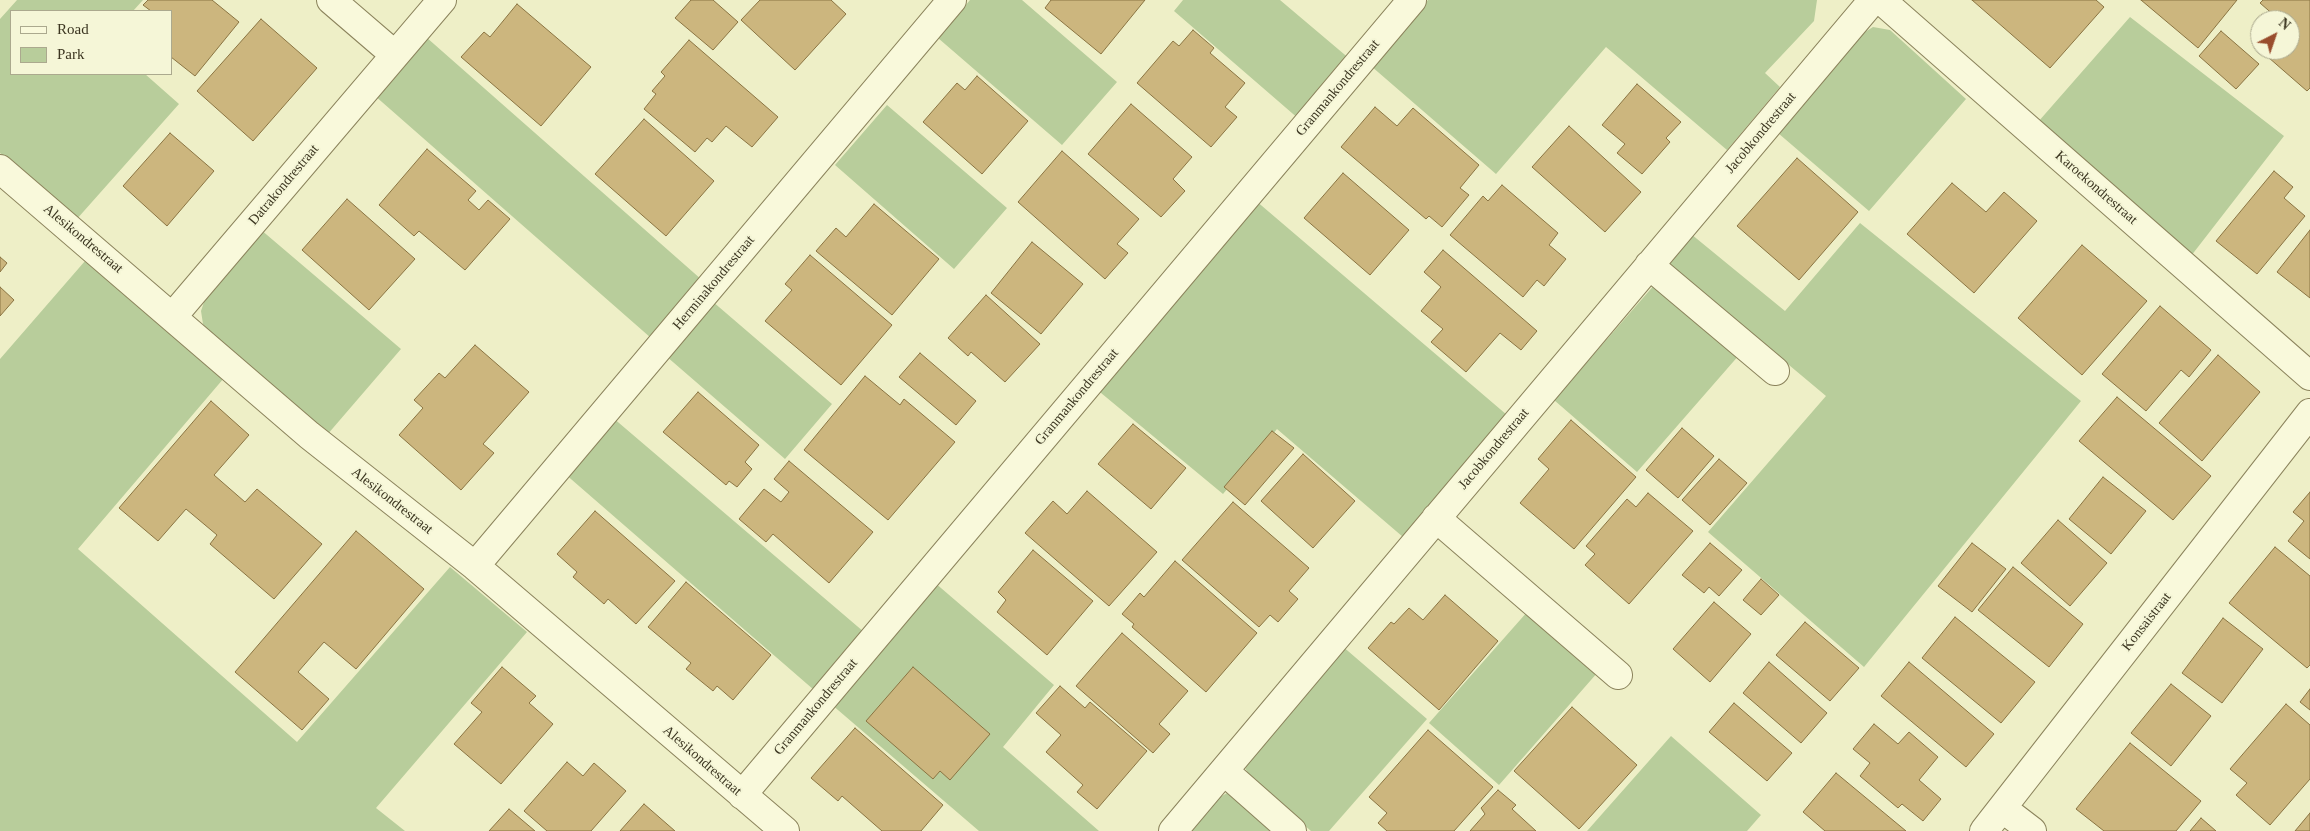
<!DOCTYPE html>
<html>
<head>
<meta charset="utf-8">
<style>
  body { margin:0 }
  #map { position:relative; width:2310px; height:831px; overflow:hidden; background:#eeefc7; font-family:"Times New Roman",serif }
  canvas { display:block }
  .legend { position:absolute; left:10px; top:10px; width:162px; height:65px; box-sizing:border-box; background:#f5f6d7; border:1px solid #aba98e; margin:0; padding:6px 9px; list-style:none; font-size:15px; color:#3b3520 }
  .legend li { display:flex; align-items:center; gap:10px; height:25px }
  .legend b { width:25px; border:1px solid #aba98e }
  .north { position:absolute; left:2250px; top:10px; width:50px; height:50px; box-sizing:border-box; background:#f5f6d7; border:1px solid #aba98e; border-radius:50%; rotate:41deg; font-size:14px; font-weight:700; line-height:20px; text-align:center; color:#3b3520 }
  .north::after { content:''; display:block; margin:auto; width:18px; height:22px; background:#994d2d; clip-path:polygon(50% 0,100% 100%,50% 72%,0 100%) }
</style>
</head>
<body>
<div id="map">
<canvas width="2310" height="831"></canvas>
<ul class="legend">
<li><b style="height:6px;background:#f9f9db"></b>Road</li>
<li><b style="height:14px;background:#b8cd9b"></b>Park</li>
</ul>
<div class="north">N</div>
</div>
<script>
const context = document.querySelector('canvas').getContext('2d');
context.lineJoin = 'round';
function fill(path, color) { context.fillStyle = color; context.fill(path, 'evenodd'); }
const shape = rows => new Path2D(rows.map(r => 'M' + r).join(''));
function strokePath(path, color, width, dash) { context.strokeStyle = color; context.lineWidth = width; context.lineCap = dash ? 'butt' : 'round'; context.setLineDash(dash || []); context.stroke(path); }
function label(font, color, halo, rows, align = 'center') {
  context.font = font + ' "Times New Roman",serif'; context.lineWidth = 4; context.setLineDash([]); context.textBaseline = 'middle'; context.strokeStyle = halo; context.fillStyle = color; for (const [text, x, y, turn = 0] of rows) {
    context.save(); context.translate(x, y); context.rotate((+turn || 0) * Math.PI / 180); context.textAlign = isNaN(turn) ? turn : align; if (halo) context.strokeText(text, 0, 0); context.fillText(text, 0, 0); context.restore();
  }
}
fill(shape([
  [17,0,143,0,133,11,11,11,11,74,145,74,179,104,76,220,0,153,0,19],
  [970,0,1022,0,1117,82,1062,145,938,38],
  [1183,0,1280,0,1351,60,1300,120,1174,11],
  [1428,0,1817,0,1814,21,1765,73,1780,87,1727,150,1606,47,1496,174,1371,66],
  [2130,17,2284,136,2191,256,2038,122],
  [1873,27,1890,30,1966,99,1869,211,1778,133,1857,37],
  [426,37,702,280,651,338,374,95],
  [887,105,1007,208,954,269,835,165],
  [1255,200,1507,415,1403,537,1277,429,1223,494,1095,388],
  [1860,223,2081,401,1864,667,1708,532,1826,396,1666,262,1691,234,1785,311],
  [260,229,401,349,327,435,212,336,203,324,201,311,206,296],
  [85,261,224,378,78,549,297,742,450,567,527,632,376,808,405,831,0,831,0,359],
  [1656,283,1740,354,1637,472,1554,400],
  [712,301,832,404,785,459,666,356],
  [612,417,864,632,814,690,564,473],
  [934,582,1054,685,1003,747,1099,831,979,831,831,704],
  [1528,611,1598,672,1499,785,1429,723],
  [1341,645,1427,719,1329,831,1311,831,1250,777,1244,766],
  [1671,736,1761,815,1747,831,1587,831],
  [1227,793,1241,795,1281,831,1184,831,1215,800]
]), '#b8cd9b');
const building = shape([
  [148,0,212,0,239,22,195,76,171,57,171,11,151,11,143,5,148,0],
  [691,0,713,0,738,22,713,50,675,18,691,0],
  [760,0,831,0,846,14,795,70,741,20,760,0],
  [1051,0,1145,0,1101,54,1045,8,1051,0],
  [1972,0,2096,0,2104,7,2050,68,1972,0],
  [2141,0,2237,0,2198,48,2141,0],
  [2263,0,2310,0,2310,88,2307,91,2253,44,2260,36,2260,50,2290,50,2290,20,2274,20,2276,17,2260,3,2263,0],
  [517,4,591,67,541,126,461,57,484,32,490,37,517,4],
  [261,19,317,68,253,141,197,91,261,19],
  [1193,30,1214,48,1210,53,1245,83,1225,107,1237,117,1211,147,1137,83,1173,41,1179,46,1193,30],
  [2221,31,2259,64,2236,89,2199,56,2221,31],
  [689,40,778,117,752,147,726,126,712,142,707,138,695,152,644,109,656,94,652,91,665,76,661,72,689,40],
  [977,76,1028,121,982,174,923,122,957,83,965,90,977,76],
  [1637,84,1681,122,1666,138,1670,142,1642,174,1617,153,1625,144,1602,125,1637,84],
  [1131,104,1192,157,1173,179,1185,191,1161,217,1088,154,1131,104],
  [1375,107,1397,126,1413,108,1479,165,1460,188,1469,195,1442,227,1429,216,1426,219,1341,147,1375,107],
  [644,119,714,181,666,236,595,174,644,119],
  [1569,126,1641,192,1605,232,1532,167,1569,126],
  [170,133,214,171,167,226,123,186,170,133],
  [427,149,476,191,468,200,479,210,488,200,510,219,465,270,419,231,414,236,379,205,427,149],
  [1062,151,1139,219,1117,244,1128,253,1105,279,1018,202,1062,151],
  [1797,158,1858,212,1799,280,1737,226,1797,158],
  [2274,171,2293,187,2284,198,2305,216,2257,274,2216,241,2274,171],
  [1343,173,1409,230,1370,275,1304,218,1343,173],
  [1952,183,1986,212,2004,192,2037,221,1974,293,1907,234,1952,183],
  [1502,185,1558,233,1549,245,1566,259,1544,286,1537,280,1523,297,1450,235,1483,196,1488,201,1502,185],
  [347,199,415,259,369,310,302,250,347,199],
  [874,204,939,259,892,315,816,251,836,228,846,237,874,204],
  [2310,230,2310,298,2277,272,2310,230],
  [1032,242,1083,284,1041,334,991,293,1032,242],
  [2082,245,2147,301,2082,375,2018,318,2082,245],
  [1443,250,1537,331,1521,350,1500,333,1466,372,1431,342,1443,329,1421,311,1441,287,1424,272,1443,250],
  [810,255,892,325,841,385,765,321,792,290,785,284,810,255],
  [0,257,7,263,0,272,0,257],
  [0,287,14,300,0,316,0,287],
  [986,295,1040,344,1005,382,971,352,968,356,948,338,986,295],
  [2160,306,2211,350,2189,377,2181,370,2146,411,2102,374,2160,306],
  [475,345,529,392,483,444,494,453,461,490,399,435,423,408,414,400,439,373,445,378,475,345],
  [920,353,976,401,956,425,899,377,920,353],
  [2218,355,2260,392,2202,461,2159,423,2218,355],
  [865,376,900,405,904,399,955,442,888,520,804,450,865,376],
  [698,392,759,445,745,462,752,469,737,487,729,481,726,485,663,432,698,392],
  [2117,397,2211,476,2173,520,2079,441,2117,397],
  [211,401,249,435,214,475,245,502,257,489,322,544,274,599,210,544,217,535,186,509,158,541,119,508,211,401],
  [1571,420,1636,477,1574,549,1520,503,1549,469,1538,459,1571,420],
  [1133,424,1186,468,1151,509,1098,464,1133,424],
  [1682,428,1714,456,1678,498,1646,470,1682,428],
  [1272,431,1294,448,1245,505,1224,487,1272,431],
  [1303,454,1355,501,1313,548,1261,501,1303,454],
  [1719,459,1747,483,1710,525,1682,500,1719,459],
  [789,461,873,532,829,583,773,534,766,542,739,519,764,489,781,502,789,492,774,479,789,461],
  [2103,477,2146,511,2111,554,2069,519,2103,477],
  [1087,491,1157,552,1109,606,1025,533,1053,501,1067,514,1087,491],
  [2310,492,2310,559,2288,541,2304,521,2293,512,2310,492],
  [1648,493,1693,531,1629,604,1585,565,1595,554,1586,546,1627,499,1636,507,1648,493],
  [1233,502,1309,568,1289,591,1298,599,1278,622,1270,615,1259,627,1182,560,1233,502],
  [595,511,675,581,636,624,608,599,604,604,573,577,577,572,557,554,595,511],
  [2058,520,2107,563,2070,606,2021,563,2058,520],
  [356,531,424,589,356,669,324,642,298,672,329,699,302,730,235,672,356,531],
  [1710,543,1742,570,1719,596,1709,587,1704,593,1682,575,1710,543],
  [1972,543,2006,569,1972,612,1938,586,1972,543],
  [2275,547,2310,576,2310,665,2307,668,2229,603,2275,547],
  [1033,550,1093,601,1047,655,997,612,1006,600,998,592,1033,550],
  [1175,561,1257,633,1206,692,1132,627,1134,624,1122,614,1140,593,1144,597,1175,561],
  [2013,567,2083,624,2049,667,1978,610,2013,567],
  [1761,579,1779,595,1761,615,1743,600,1761,579],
  [686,582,771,655,733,700,717,686,713,691,686,669,691,663,648,627,686,582],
  [1445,595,1498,641,1439,710,1368,648,1391,622,1394,624,1409,608,1423,620,1445,595],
  [1714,602,1751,634,1710,682,1673,649,1714,602],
  [1955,617,2035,682,2001,723,1922,658,1955,617],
  [2223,618,2263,649,2222,703,2182,673,2223,618],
  [1805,622,1859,668,1830,701,1776,655,1805,622],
  [1122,633,1188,691,1159,724,1170,734,1153,753,1076,686,1122,633],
  [1769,662,1827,713,1801,743,1743,693,1769,662],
  [1909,662,1994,734,1966,767,1881,696,1909,662],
  [502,667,536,696,529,703,553,724,501,784,454,744,482,712,471,703,502,667],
  [913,667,990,734,950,780,940,771,933,779,866,721,913,667],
  [2171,684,2211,716,2171,766,2131,733,2171,684],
  [1060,686,1085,708,1090,702,1147,751,1097,809,1077,792,1083,785,1046,752,1061,735,1036,713,1060,686],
  [2310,689,2310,710,2300,702,2310,689],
  [1734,703,1792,753,1767,781,1709,732,1734,703],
  [2286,704,2310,725,2310,779,2270,825,2236,795,2247,783,2230,769,2286,704],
  [1572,707,1637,765,1579,829,1514,771,1572,707],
  [1874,724,1898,744,1909,732,1938,757,1919,780,1941,799,1923,821,1902,804,1898,808,1860,776,1870,763,1853,749,1874,724],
  [855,728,943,805,921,831,882,831,842,796,838,801,811,778,855,728],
  [1428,730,1493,787,1454,831,1387,831,1378,823,1387,813,1369,797,1428,730],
  [2130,743,2201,801,2176,831,2104,831,2076,809,2130,743],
  [567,762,583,776,594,763,626,791,591,831,547,831,524,811,567,762],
  [1836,773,1906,831,1825,831,1803,812,1836,773],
  [1498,790,1516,805,1512,809,1536,831,1470,831,1485,814,1481,808,1498,790],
  [644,804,675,831,620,831,644,804],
  [509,809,535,831,489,831,509,809],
  [2310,813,2310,831,2295,831,2310,813],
  [2201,818,2216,831,2190,831,2201,818]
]);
fill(building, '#ccb67e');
strokePath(building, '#8a7442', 1);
const minor = shape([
  [331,0,395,55],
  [1881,0,2310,376],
  [0,169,309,435,475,566,785,831],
  [1649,265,1775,371],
  [173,316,442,0],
  [1436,518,1618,675],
  [475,566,952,0],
  [1224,771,1292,831],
  [742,795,1412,0],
  [2002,808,2032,831],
  [1173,831,1873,0],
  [1984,831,2310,413]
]);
strokePath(minor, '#8b835c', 30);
strokePath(minor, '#f9f9db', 28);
label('14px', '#3b3520', '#f5f6d7', [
  ["Granmankondrestraat",1338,88,-50],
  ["Jacobkondrestraat",1761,133,-50],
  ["Datrakondrestraat",284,185,-50],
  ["Karoekondrestraat",2096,188,41],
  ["Alesikondrestraat",83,239,40],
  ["Herminakondrestraat",714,283,-50],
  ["Granmankondrestraat",1077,397,-50],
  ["Jacobkondrestraat",1494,449,-50],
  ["Alesikondrestraat",392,501,38],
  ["Konsaistraat",2147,622,-52],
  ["Granmankondrestraat",816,707,-50],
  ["Alesikondrestraat",702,761,41]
]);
</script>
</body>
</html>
